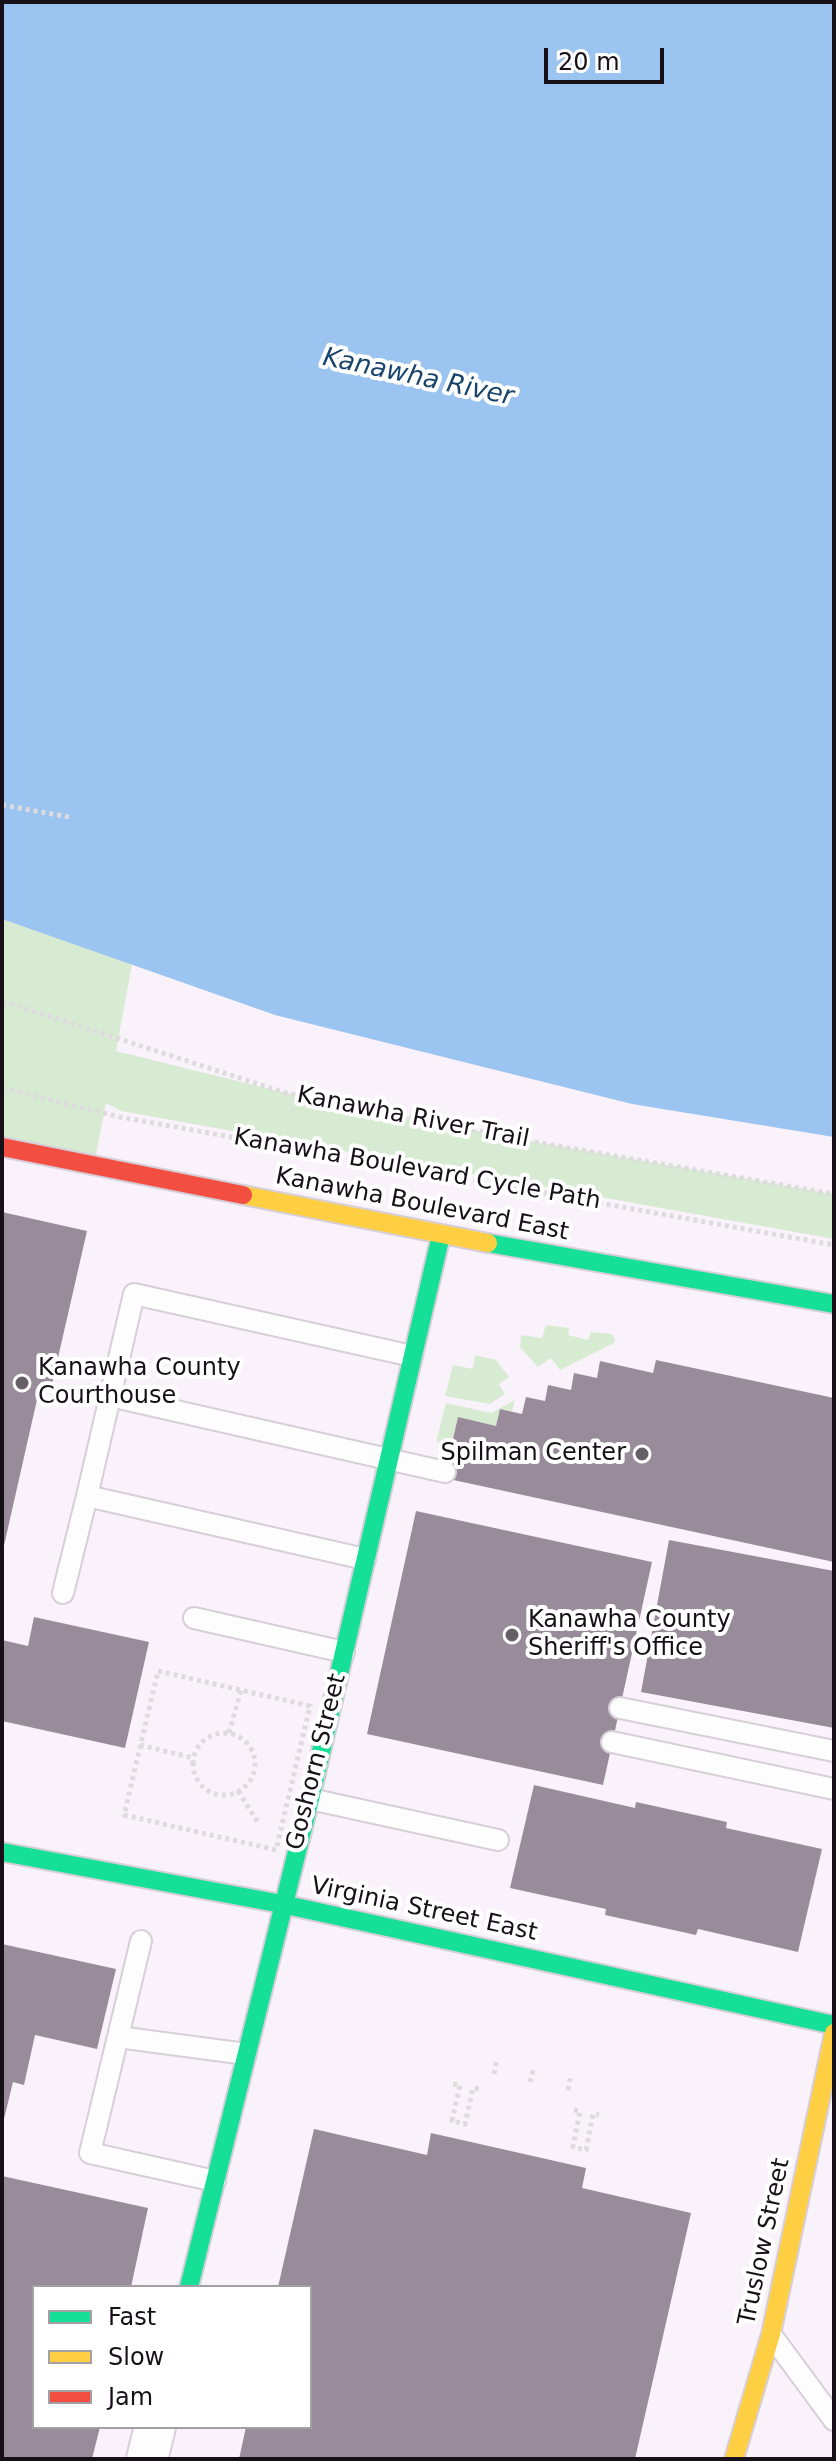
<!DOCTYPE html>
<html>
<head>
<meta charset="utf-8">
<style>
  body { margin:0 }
  #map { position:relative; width:836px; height:2461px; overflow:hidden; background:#faf2fa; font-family:"DejaVu Sans",sans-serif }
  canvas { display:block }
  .frame { position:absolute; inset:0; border:4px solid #181019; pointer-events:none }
  .legend { position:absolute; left:32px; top:2285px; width:280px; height:144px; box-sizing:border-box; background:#fff; border:2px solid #a39fa3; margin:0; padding:10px 14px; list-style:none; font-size:24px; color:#181019 }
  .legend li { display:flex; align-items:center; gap:16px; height:40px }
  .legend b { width:40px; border:2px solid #a39fa3 }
  .scale { position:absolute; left:544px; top:48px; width:120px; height:36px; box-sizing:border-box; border:4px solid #181019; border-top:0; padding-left:10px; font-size:24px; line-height:28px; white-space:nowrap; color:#181019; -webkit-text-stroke:6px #fff; paint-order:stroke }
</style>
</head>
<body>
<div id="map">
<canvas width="836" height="2461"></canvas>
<div class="frame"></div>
<ul class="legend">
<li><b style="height:10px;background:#16e098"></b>Fast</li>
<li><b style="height:10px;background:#ffcf43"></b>Slow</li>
<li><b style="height:10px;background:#f24e42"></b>Jam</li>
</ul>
<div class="scale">20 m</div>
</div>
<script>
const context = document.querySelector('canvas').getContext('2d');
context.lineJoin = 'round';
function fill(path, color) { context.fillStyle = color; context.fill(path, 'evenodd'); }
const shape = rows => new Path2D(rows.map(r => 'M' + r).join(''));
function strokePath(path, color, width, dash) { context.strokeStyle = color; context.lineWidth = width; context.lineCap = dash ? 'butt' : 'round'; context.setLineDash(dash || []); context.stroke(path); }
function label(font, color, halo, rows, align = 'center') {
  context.font = font + ' "DejaVu Sans",sans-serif'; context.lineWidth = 8; context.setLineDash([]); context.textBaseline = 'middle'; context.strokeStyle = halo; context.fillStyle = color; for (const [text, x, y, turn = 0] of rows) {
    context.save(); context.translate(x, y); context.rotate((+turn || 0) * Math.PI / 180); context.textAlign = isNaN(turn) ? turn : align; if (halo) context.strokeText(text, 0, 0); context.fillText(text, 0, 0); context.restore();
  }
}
fill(shape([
  [2,919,132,964,116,1051,286,1093,524,1140,834,1194,834,1239,121,1111,106,1103,94,1165,2,1145],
  [546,1325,569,1328,568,1335,588,1340,591,1332,611,1334,615,1338,614,1343,560,1370,551,1358,538,1367,520,1347,521,1335,542,1338],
  [475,1355,496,1360,509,1377,499,1384,505,1394,490,1404,445,1396,453,1365,473,1369],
  [515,1400,512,1411,500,1409,496,1426,458,1418,450,1448,438,1444,437,1438,446,1403,491,1413]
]), '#d7ead2');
fill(shape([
  [2,2,834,3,834,1137,632,1104,275,1015,2,919]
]), '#9bc4f0');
fill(shape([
  [2,1212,87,1231,52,1384,41,1382,3,1550],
  [656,1360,834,1398,834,1562,444,1478,458,1417,496,1426,500,1409,522,1414,526,1397,545,1401,548,1385,571,1390,574,1373,597,1378,600,1361,653,1373],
  [416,1511,652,1562,603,1785,367,1734],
  [669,1540,834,1571,834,1728,641,1692],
  [34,1617,149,1642,125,1748,2,1721,2,1640,28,1646],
  [534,1785,635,1808,636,1802,727,1822,726,1828,822,1849,798,1952,698,1929,696,1935,605,1915,606,1909,510,1888],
  [2,1944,116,1969,97,2049,35,2035,24,2085,13,2082,3,2123],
  [314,2129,427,2155,431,2133,586,2168,582,2188,691,2213,635,2459,239,2459,246,2427,310,2427,310,2287,278,2287],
  [2,2176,148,2208,131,2287,34,2287,34,2427,100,2427,92,2459,2,2459]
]), '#998c9a');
const lane = shape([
  [110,1396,445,1472],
  [365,1559,87,1496,134,1294,412,1356],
  [63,1593,87,1496],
  [194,1618,344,1652],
  [620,1708,834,1751],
  [612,1742,834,1789],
  [310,1799,498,1840],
  [141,1941,90,2153,215,2181],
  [118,2037,246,2054],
  [772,2336,834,2420]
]);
const street = shape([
  [147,2459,155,2427]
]);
const fast = shape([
  [488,1243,834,1304],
  [2,1852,282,1904,834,2025],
  [189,2287,310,1799,441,1235]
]);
const slow = shape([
  [243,1195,488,1243],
  [734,2459,771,2334,834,2033]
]);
const jam = shape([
  [2,1147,243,1195]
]);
strokePath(lane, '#d7cfd8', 24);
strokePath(street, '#d7cfd8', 44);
strokePath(fast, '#d7cfd8', 22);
strokePath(slow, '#d7cfd8', 22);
strokePath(jam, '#d7cfd8', 22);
strokePath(shape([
  [2,805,69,817],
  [2,1001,286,1093,524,1140,834,1194],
  [2,1088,120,1117,834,1245],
  [158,1671,310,1706,276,1850,124,1815,158,1671],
  '193 1764a31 31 0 1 1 62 0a31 31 0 1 1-62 0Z',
  [229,1733,241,1690],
  [140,1745,193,1758],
  [238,1791,259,1824],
  [494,2074,497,2059],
  [530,2082,534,2067],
  [453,2084,460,2085,452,2121,465,2124,473,2088,479,2089],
  [568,2090,571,2074],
  [574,2110,580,2111,573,2147,586,2150,593,2114,599,2115]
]), '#dddbdd', 5, [4, 4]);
strokePath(lane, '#fefdfe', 20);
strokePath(street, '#fefdfe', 40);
strokePath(fast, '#16e098', 18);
strokePath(slow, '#ffcf43', 18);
strokePath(jam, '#f24e42', 18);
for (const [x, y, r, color] of [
  [22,1383,8,"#675f68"],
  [642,1454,8,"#675f68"],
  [512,1635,8,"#675f68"]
]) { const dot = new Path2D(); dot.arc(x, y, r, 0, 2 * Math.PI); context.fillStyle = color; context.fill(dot); strokePath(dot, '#fff', 3); }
label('24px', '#181019', '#fff', [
  ["Kanawha River Trail",413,1118,11],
  ["Kanawha Boulevard Cycle Path",417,1170,10],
  ["Kanawha Boulevard East",422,1205,11],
  ["Goshorn Street",317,1762,-76],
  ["Virginia Street East",424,1910,12],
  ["Truslow Street",765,2242,-78]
]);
label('24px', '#181019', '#fff', [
  ["Kanawha County",38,1369],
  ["Courthouse",38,1397],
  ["Spilman Center",626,1454,"right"],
  ["Kanawha County",528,1621],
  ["Sheriff's Office",528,1649]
], 'left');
label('italic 26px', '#19456c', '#fff', [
  ["Kanawha River",418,378,12]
]);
</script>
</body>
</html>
